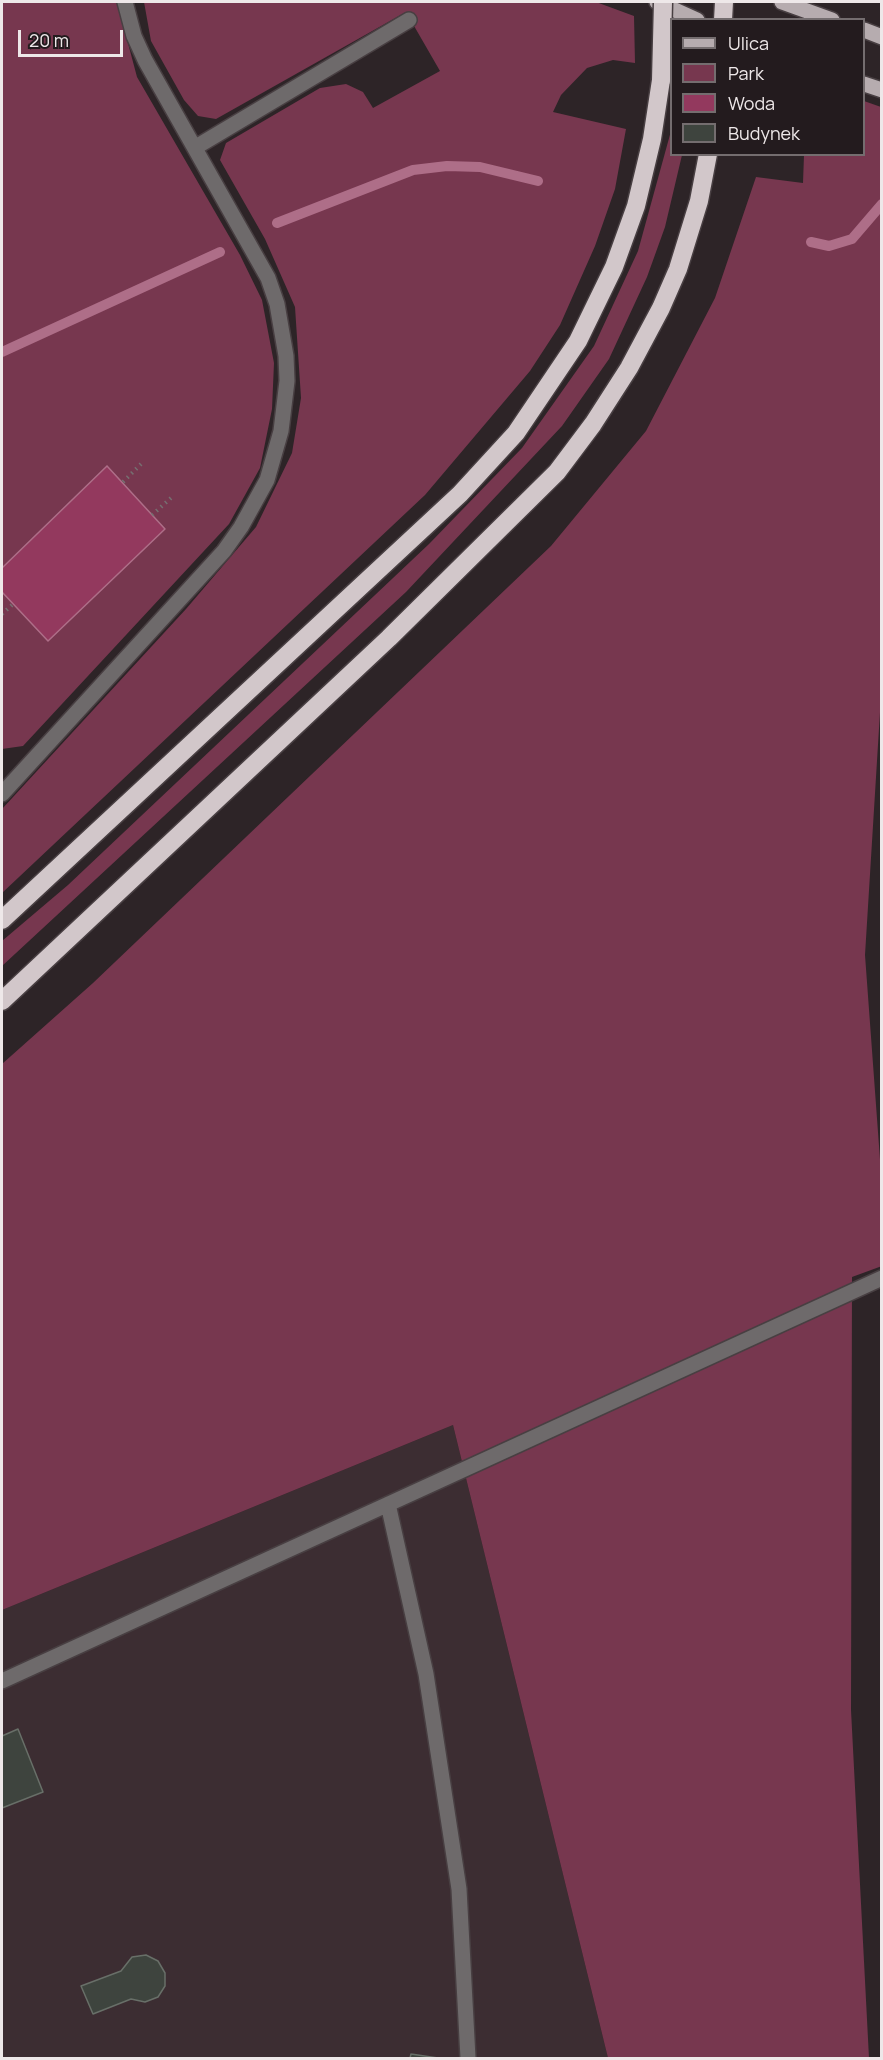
<!DOCTYPE html>
<html>
<head>
<meta charset="utf-8">
<style>
  body { margin:0 }
  #map { position:relative; width:883px; height:2060px; overflow:hidden; background:#2d2427; font-family:Manrope,sans-serif }
  canvas { display:block }
  .frame { position:absolute; inset:0; border:3px solid #eee8e9; pointer-events:none }
  .legend { position:absolute; left:670px; top:18px; width:195px; height:138px; box-sizing:border-box; background:#231b1e; border:2px solid #746d6f; margin:0; padding:8px 10px; list-style:none; font-size:18px; color:#eee8e9 }
  .legend li { display:flex; align-items:center; gap:12px; height:30px }
  .legend b { width:30px; border:2px solid #746d6f }
  .scale { position:absolute; left:18px; top:30px; width:105px; height:27px; box-sizing:border-box; border:3px solid #eee8e9; border-top:0; padding-left:8px; font-size:18px; line-height:21px; white-space:nowrap; color:#eee8e9; -webkit-text-stroke:4px #231b1e; paint-order:stroke }
</style>
</head>
<body>
<div id="map">
<canvas width="883" height="2060"></canvas>
<div class="frame"></div>
<ul class="legend">
<li><b style="height:8px;background:#b6acaf"></b>Ulica</li>
<li><b style="height:16px;background:#77374f"></b>Park</li>
<li><b style="height:16px;background:#93395e"></b>Woda</li>
<li><b style="height:16px;background:#3e443e"></b>Budynek</li>
</ul>
<div class="scale">20 m</div>
</div>
<script>
const context = document.querySelector('canvas').getContext('2d');
context.lineJoin = 'round';
function fill(path, color) { context.fillStyle = color; context.fill(path, 'evenodd'); }
const shape = rows => new Path2D(rows.map(r => 'M' + r).join(''));
function strokePath(path, color, width, dash) { context.strokeStyle = color; context.lineWidth = width; context.lineCap = dash ? 'butt' : 'round'; context.setLineDash(dash || []); context.stroke(path); }
fill(shape([
  [453,1425,608,2058,2,2058,2,1610]
]), '#3c2d32');
fill(shape([
  [2,2,117,2,137,77,240,255,262,300,274,363,272,409,260,468,229,524,23,746,2,749],
  [144,2,596,2,634,16,635,63,613,60,587,68,561,95,553,112,626,129,615,189,595,246,560,325,530,371,425,495,2,893,2,809,186,609,256,527,292,453,301,398,295,307,265,239,220,160,226,143,320,88,346,84,363,92,373,108,440,71,406,12,216,119,198,116,184,100,151,41],
  [864,101,881,107,882,680,865,955,881,1173,882,1266,852,1277,851,1710,869,2058,608,2058,453,1425,2,1610,2,1064,93,983,551,546,646,431,715,298,756,177,803,183,804,155,864,154],
  [671,131,672,154,682,155,665,227,647,277,609,359,562,426,406,592,2,966,2,941,68,885,429,544,522,448,594,346,638,251]
]), '#77374f');
const water = shape([
  [107,466,165,529,48,641,2,592,2,568,107,466]
]);
fill(water, '#93395e');
strokePath(water, '#ae6e88', 1.5);
strokePath(shape([
  [277,223,413,170,447,166,480,167,538,181],
  [811,242,829,246,852,239,882,204],
  [2,352,220,252]
]), '#ae6e88', 10);
const building = shape([
  [18,1729,43,1792,2,1808,2,1736,18,1729],
  [146,1955,158,1961,165,1973,165,1986,158,1997,145,2002,131,1999,93,2014,81,1986,121,1971,132,1957,146,1955],
  [411,2054,438,2058,410,2058,411,2054]
]);
fill(building, '#3e443e');
strokePath(building, '#686f68', 1.5);
const minor = shape([
  [196,147,409,20],
  [2,794,224,551,241,527,267,480,281,431,287,381,286,356,277,304,268,278,145,60,134,36,125,2],
  [388,1504,426,1674,459,1889,468,2058],
  [2,1681,882,1278]
]);
const major = shape([
  [657,2,697,20],
  [782,2,832,20],
  [864,30,882,37],
  [864,84,882,90]
]);
const highway = shape([
  [723,20,724,2],
  [2,920,460,494,516,433,578,341,614,267,636,206,652,139,661,80],
  [2,1001,389,638,557,472,593,424,629,368,661,308,678,269,699,201,708,154]
]);
strokePath(minor, '#483f42', 18);
strokePath(major, '#483f42', 18);
strokePath(highway, '#483f42', 21);
strokePath(shape([
  [123,482,142,463],
  [152,515,172,497],
  [2,614,13,604]
]), '#766e70', 4, [1.5, 4.5]);
strokePath(minor, '#6e6a6b', 15);
strokePath(major, '#b6acaf', 15);
strokePath(highway, '#d2c7ca', 18);
const highwayBridge = shape([
  [661,80,663,2]
]);
strokePath(highwayBridge, '#483f42', 21, []);
strokePath(highwayBridge, '#d2c7ca', 18);
</script>
</body>
</html>
